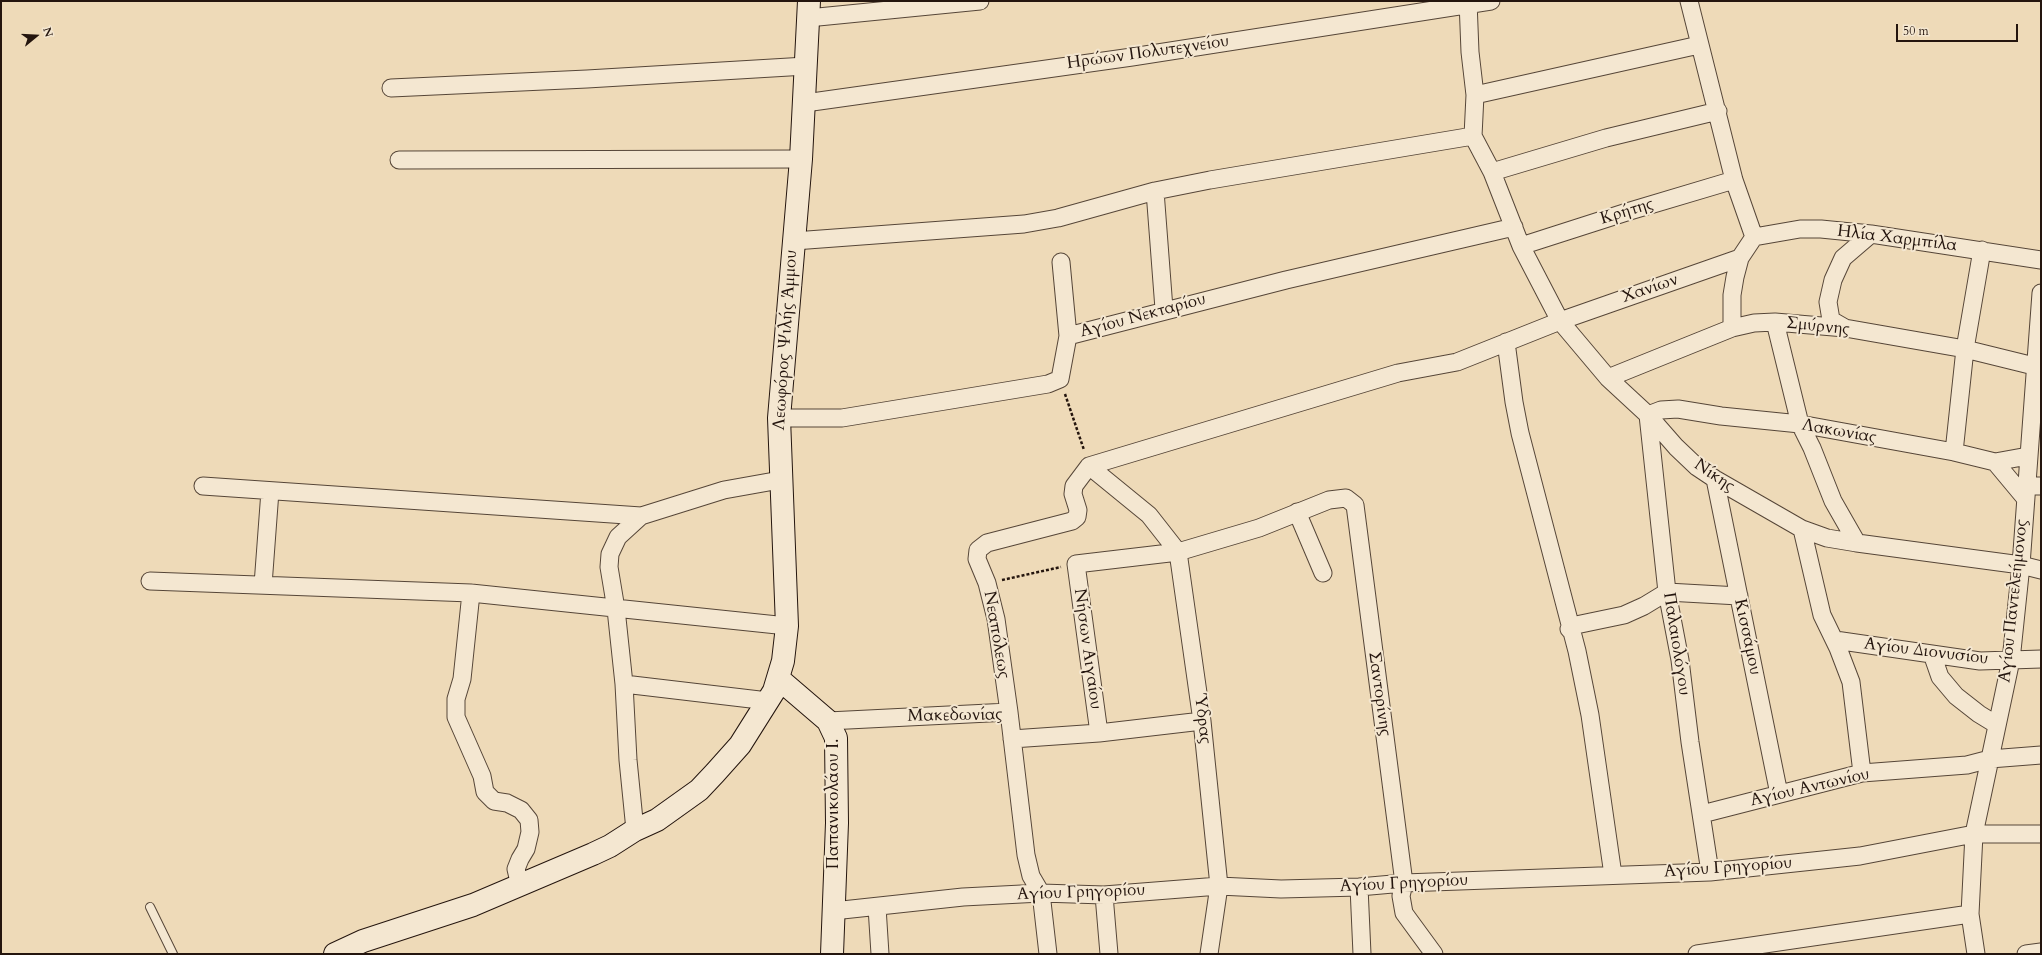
<!DOCTYPE html>
<html>
<head>
<meta charset="utf-8">
<style>
  body { margin:0 }
  #map { position:relative; width:2042px; height:955px; overflow:hidden; background:#eedab8; font-family:Cardo,serif }
  canvas { display:block }
  .frame { position:absolute; inset:0; border:2px solid #24150e; pointer-events:none }
  .north { position:absolute; left:16px; top:16px; width:40px; height:40px; -webkit-text-stroke:3px #f4e7d1; paint-order:stroke; rotate:72deg; font-size:11px; font-weight:700; line-height:16px; text-align:center; color:#24150e }
  .north::after { content:''; display:block; margin:auto; width:14px; height:18px; background:#24150e; clip-path:polygon(50% 0,100% 100%,50% 72%,0 100%) }
  .scale { position:absolute; left:1896px; top:24px; width:122px; height:18px; box-sizing:border-box; border:2px solid #24150e; border-top:0; padding-left:5px; font-size:12px; line-height:14px; white-space:nowrap; color:#24150e; -webkit-text-stroke:3px #f4e7d1; paint-order:stroke }
</style>
</head>
<body>
<div id="map">
<canvas width="2042" height="955"></canvas>
<div class="frame"></div>
<div class="north">N</div>
<div class="scale">50 m</div>
</div>
<script>
const context = document.querySelector('canvas').getContext('2d');
context.lineJoin = 'round';
const shape = rows => new Path2D(rows.map(r => 'M' + r).join(''));
function strokePath(path, color, width, dash) { context.strokeStyle = color; context.lineWidth = width; context.lineCap = dash ? 'butt' : 'round'; context.setLineDash(dash || []); context.stroke(path); }
function label(font, color, halo, rows, align = 'center') {
  context.font = font + ' Cardo,serif'; context.lineWidth = 4; context.setLineDash([]); context.textBaseline = 'middle'; context.strokeStyle = halo; context.fillStyle = color; for (const [text, x, y, turn = 0] of rows) {
    context.save(); context.translate(x, y); context.rotate((+turn || 0) * Math.PI / 180); context.textAlign = isNaN(turn) ? turn : align; if (halo) context.strokeText(text, 0, 0); context.fillText(text, 0, 0); context.restore();
  }
}
const lane = shape([
  [150,907,173,954]
]);
const street = shape([
  [1468,1,1470,52,1475,95,1473,136,1492,172,1521,246,1560,321,1608,378,1648,415,1676,447,1697,467,1715,479,1802,529,1827,538,1857,543,2021,565,2041,570],
  [1689,1,1734,180,1754,237],
  [808,18,980,1],
  [391,88,587,79,806,66],
  [1475,95,1699,45],
  [805,103,1132,57,1491,1],
  [399,160,801,159],
  [1492,172,1606,138,1718,111],
  [1155,191,1164,309],
  [1754,237,1800,229,1821,229,1871,234,2041,260],
  [794,241,1024,224,1058,218,1155,191,1210,180,1473,136],
  [1521,246,1630,211,1734,180],
  [1061,262,1068,336],
  [1775,322,1800,424,1812,448,1833,501,1857,543],
  [1732,328,1732,295,1735,277,1740,258,1754,237],
  [1845,328,1831,320,1828,302,1833,280,1843,258,1871,234],
  [1506,342,1514,402,1520,433,1577,651,1590,715,1613,875],
  [1608,378,1732,328,1754,323,1775,322,1845,328,1965,349,2034,366],
  [779,418,842,418,1048,384,1060,379,1068,336,1286,280,1514,227],
  [1954,452,1965,349,1982,250],
  [1995,462,2025,498],
  [1089,466,1149,515,1178,552],
  [1715,479,1779,794],
  [203,486,641,516,724,490,780,480],
  [2026,486,2041,486],
  [1297,512,1323,573],
  [1802,529,1822,615,1838,648,1851,682,1862,773],
  [1178,552,1202,721,1219,886,1209,954],
  [150,581,471,593,787,626],
  [263,585,270,491],
  [471,593,462,679,456,699,456,717,482,776,485,792,494,801,507,803,521,810,529,820,530,832,526,849,520,859,516,869,520,886],
  [1569,629,1576,625,1624,615,1644,606,1667,592,1739,596],
  [1835,640,1980,661,2041,659],
  [1932,654,1940,677,1956,696,1979,714,1997,725],
  [624,684,768,701],
  [1009,712,996,619,987,583,977,559,978,550,987,543,1072,521,1077,517,1078,510,1073,494,1074,486,1089,466,1398,373,1457,362,1560,321,1740,258],
  [828,721,1009,712,1026,855,1031,876,1041,893,1048,954],
  [1099,733,1076,564,1178,552,1259,528,1329,500,1346,498,1355,505,1404,883,1401,896,1404,913,1434,954],
  [1012,739,1099,733,1202,721],
  [1702,814,1862,773,1967,765,1990,759,2041,755],
  [635,830,628,760,624,684,616,609,609,567,610,554,618,537,641,516],
  [1710,872,1690,742,1680,660,1667,592,1648,415,1661,410,1678,409,1721,416,1800,424,1954,452,1995,462,2028,456],
  [1359,887,1362,954],
  [1104,895,1109,954],
  [877,907,880,954],
  [833,911,963,897,1041,893,1104,895,1219,886,1281,889,1359,887,1404,883,1710,872,1860,856,1974,834,2041,834],
  [1697,954,1970,914],
  [1976,954,1970,914,1974,834,2011,660,2021,565,2041,293],
  [2026,954,2041,952]
]);
const secondary = shape([
  [779,679,828,721,836,738,837,823,832,954],
  [335,954,363,941,473,905,593,854,610,846,635,830,657,820,699,790,715,773,740,745,774,691,783,661,787,626,779,418,801,159,809,1]
]);
strokePath(lane, '#564638', 10);
strokePath(street, '#564638', 19);
strokePath(secondary, '#24150e', 24);
strokePath(shape([
  [1065,394,1084,450],
  [1002,580,1061,567]
]), '#24150e', 2.5, [3, 2]);
strokePath(lane, '#f4e7d1', 8);
strokePath(street, '#f4e7d1', 17);
strokePath(secondary, '#f4e7d1', 22);
label('17px', '#24150e', '#f4e7d1', [
  ["Ηρώων Πολυτεχνείου",1148,53,-8],
  ["Κρήτης",1627,212,-17],
  ["Ηλία Χαρμπίλα",1897,239,7],
  ["Χανίων",1650,289,-19],
  ["Αγίου Νεκταρίου",1143,316,-15],
  ["Σμύρνης",1818,327,6],
  ["Λεωφόρος Ψιλής Άμμου",786,340,-86],
  ["Λακωνίας",1839,432,10],
  ["Νίκης",1714,476,34],
  ["Αγίου Παντελεήμονος",2014,601,-84],
  ["Νεαπόλεως",996,635,80],
  ["Κισσάμου",1747,637,78],
  ["Παλαιολόγου",1676,644,81],
  ["Νήσων Αιγαίου",1087,649,82],
  ["Αγίου Διονυσίου",1926,652,7],
  ["Σαντορίνης",1379,694,82],
  ["Μακεδωνίας",955,716,-1],
  ["Ύδρας",1202,719,83],
  ["Αγίου Αντωνίου",1810,788,-13],
  ["Παπανικολάου Ι.",834,804,-90],
  ["Αγίου Γρηγορίου",1728,868,-4],
  ["Αγίου Γρηγορίου",1404,884,-3],
  ["Αγίου Γρηγορίου",1081,893,-2]
]);
</script>
</body>
</html>
